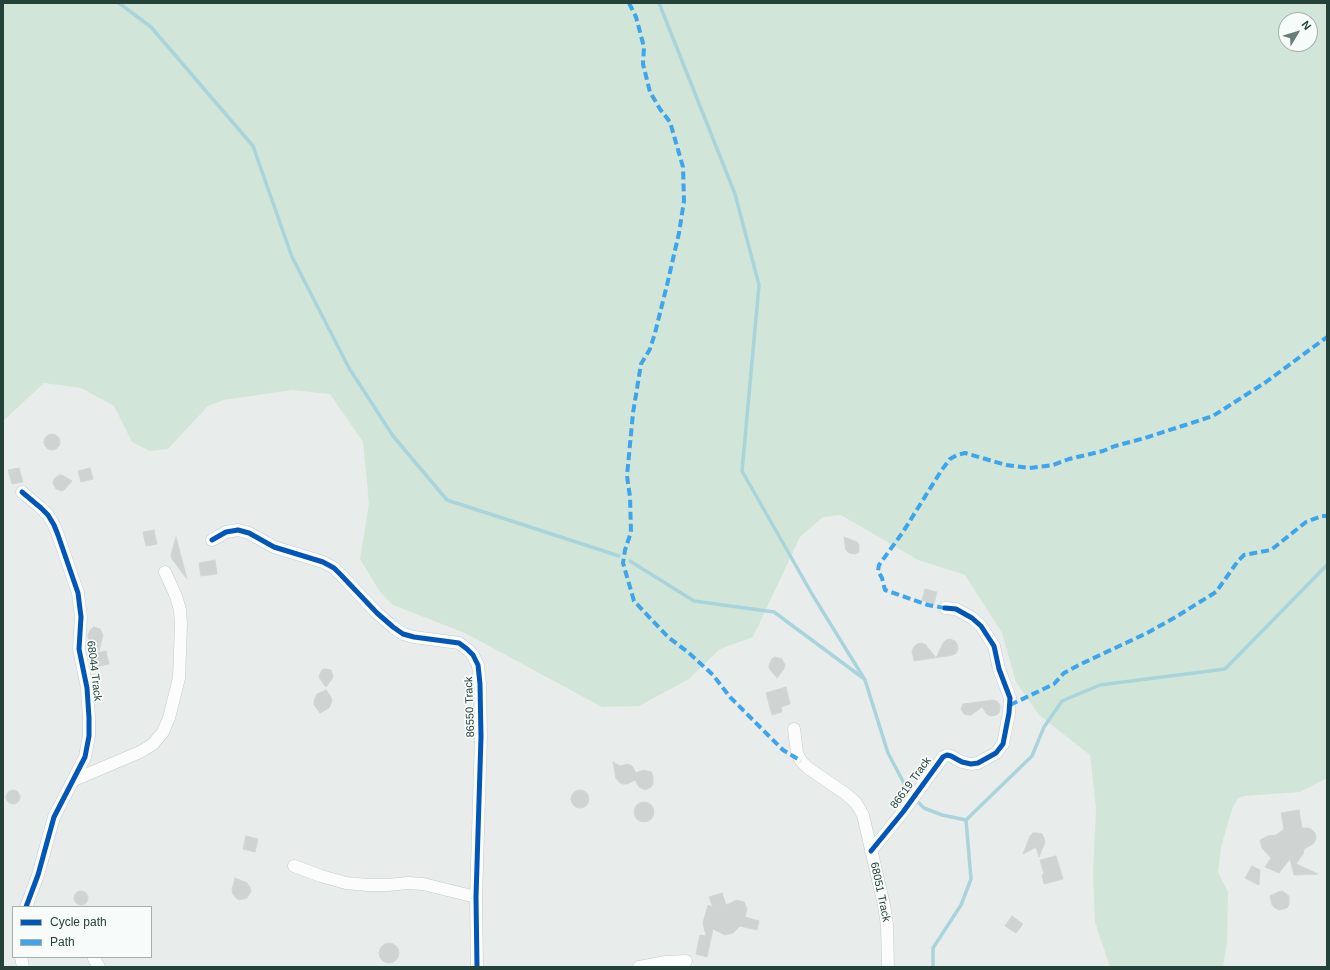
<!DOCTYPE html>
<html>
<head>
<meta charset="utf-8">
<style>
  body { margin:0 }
  #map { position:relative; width:1330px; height:970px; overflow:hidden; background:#e8edeb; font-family:Arial,sans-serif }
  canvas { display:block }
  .frame { position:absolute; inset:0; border:4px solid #24423a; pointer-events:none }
  .legend { position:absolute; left:12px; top:906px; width:140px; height:52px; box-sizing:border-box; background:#f7fbf9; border:1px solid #a3b1ad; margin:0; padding:5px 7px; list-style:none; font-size:12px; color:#24423a }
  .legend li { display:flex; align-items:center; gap:8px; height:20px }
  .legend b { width:20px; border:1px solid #a3b1ad }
  .north { position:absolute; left:1278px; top:12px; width:40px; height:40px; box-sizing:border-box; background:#f7fbf9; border:1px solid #a3b1ad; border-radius:50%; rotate:52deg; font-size:11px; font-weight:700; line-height:16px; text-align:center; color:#24423a }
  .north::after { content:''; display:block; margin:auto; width:14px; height:18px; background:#697e78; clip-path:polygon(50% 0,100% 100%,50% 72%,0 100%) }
</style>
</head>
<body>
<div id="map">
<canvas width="1330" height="970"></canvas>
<div class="frame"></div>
<ul class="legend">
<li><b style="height:5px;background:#0057b8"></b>Cycle path</li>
<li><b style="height:5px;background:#3ea4ec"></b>Path</li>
</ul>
<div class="north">N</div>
</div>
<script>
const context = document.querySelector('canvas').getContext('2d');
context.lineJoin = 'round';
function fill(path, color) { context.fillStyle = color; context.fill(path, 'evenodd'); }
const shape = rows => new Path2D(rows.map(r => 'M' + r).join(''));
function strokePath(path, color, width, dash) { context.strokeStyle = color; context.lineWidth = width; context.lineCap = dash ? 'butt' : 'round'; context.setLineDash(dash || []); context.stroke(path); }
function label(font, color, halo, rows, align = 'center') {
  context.font = font + ' Arial,sans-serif'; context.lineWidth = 3.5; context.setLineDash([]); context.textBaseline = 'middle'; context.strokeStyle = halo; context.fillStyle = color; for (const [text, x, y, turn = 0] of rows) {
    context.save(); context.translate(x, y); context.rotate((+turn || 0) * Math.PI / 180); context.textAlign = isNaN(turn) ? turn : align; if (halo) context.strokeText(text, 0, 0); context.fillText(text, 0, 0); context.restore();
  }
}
fill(shape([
  [3,3,1327,3,1327,778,1300,792,1244,796,1238,798,1232,809,1221,847,1218,872,1228,892,1227,943,1223,967,1110,967,1095,922,1093,872,1096,808,1090,755,1039,715,1016,682,1002,633,965,575,918,560,841,515,823,517,800,537,753,637,720,649,689,679,639,706,602,707,465,633,393,605,380,592,360,559,369,503,363,442,330,394,292,390,224,400,208,406,168,449,150,451,132,442,114,406,81,388,44,383,3,421],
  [1286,20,1310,20,1310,44,1286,44]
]), '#d1e6d8');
strokePath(shape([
  [119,3,151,27,253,146,292,257,349,368,393,436,447,500,619,556],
  [659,3,735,194,759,285,742,471,812,594,865,680,888,753,907,789],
  [630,561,694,601,774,612,863,678],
  [919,803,924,808,942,815,966,820,971,879,961,905,933,948,933,967],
  [966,820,1032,756,1044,727,1062,701,1100,685,1225,669,1327,565]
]), '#a9d4db', 3.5);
const building = shape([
  '44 442a8 8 0 1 1 16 0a8 8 0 1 1-16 0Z',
  [19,468,23,482,12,484,8,470,19,468],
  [90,468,93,479,81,482,78,471,90,468],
  [59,475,62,475,72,481,65,489,62,491,56,489,53,483,54,479,59,475],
  [154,530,157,544,146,546,143,532,154,530],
  [176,537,187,579,172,559,171,555,176,537],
  [844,537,857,542,859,545,859,552,856,554,849,553,846,550,844,537],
  [215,560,217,574,201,576,199,563,215,560],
  [925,589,937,592,934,604,922,600,925,589],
  [94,627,100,629,103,635,99,651,88,638,88,634,91,629,94,627],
  [950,639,955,641,957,644,958,649,956,653,953,655,914,661,912,651,914,647,917,644,922,643,926,645,936,658,943,643,946,640,950,639],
  [106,651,109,664,96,667,93,654,106,651],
  [775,657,782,659,785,665,784,669,777,678,769,668,769,665,772,659,775,657],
  [325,669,331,670,333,676,332,679,326,687,320,679,319,676,322,670,325,669],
  [786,687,790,704,781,707,782,712,772,715,766,693,786,687],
  [326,690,331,697,332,701,329,708,320,713,314,705,314,701,317,694,326,690],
  [993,700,997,701,1000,705,1000,709,999,713,996,715,991,716,987,714,982,707,971,715,968,715,964,714,961,709,963,704,993,700],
  [613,762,620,766,628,764,632,766,636,773,643,770,651,772,653,776,653,784,651,787,645,790,639,787,635,780,627,784,622,784,619,782,616,778,613,762],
  '571 799a9 9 0 1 1 18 0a9 9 0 1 1-18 0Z',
  '6 797a7 7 0 1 1 14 0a7 7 0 1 1-14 0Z',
  '634 812a10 10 0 1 1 20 0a10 10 0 1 1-20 0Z',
  [1299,810,1302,828,1308,828,1312,830,1315,833,1316,837,1315,841,1313,844,1304,849,1303,854,1296,864,1318,874,1294,875,1290,859,1279,873,1265,867,1271,858,1262,848,1260,840,1268,836,1276,835,1284,829,1281,813,1299,810],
  [1033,833,1037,833,1042,834,1044,838,1045,842,1039,857,1036,847,1023,854,1030,836,1033,833],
  [246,836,258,839,255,852,243,849,246,836],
  [1056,856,1063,879,1044,884,1042,875,1044,874,1040,860,1056,856],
  [1252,866,1260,870,1259,885,1245,878,1252,866],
  [235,878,247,883,250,887,251,891,247,898,239,900,236,898,233,894,232,890,235,878],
  [1282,891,1289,896,1289,904,1287,908,1279,910,1275,908,1272,905,1270,896,1278,892,1282,891],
  '74 898a7 7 0 1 1 14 0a7 7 0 1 1-14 0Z',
  [722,893,726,905,737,900,744,902,747,909,745,917,759,921,757,930,740,926,733,933,725,935,713,929,707,957,696,954,700,935,706,936,703,923,708,905,713,907,709,897,722,893],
  [1012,916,1023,924,1016,933,1005,926,1012,916],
  '379 953a10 10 0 1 1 20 0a10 10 0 1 1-20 0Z'
]);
fill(building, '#cfd4d2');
strokePath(building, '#d1d6d4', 1);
const minor = shape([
  [22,492,41,508,48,515,54,525,58,535,78,593,81,617,79,649,87,688,89,718,89,736,85,757,54,817,38,875,26,907],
  [212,540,226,532,238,530,249,533,274,547,323,562,334,568,341,575,377,613,393,627,403,634,414,637,459,643,467,649,473,655,478,665,480,684,481,737,476,897,477,967],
  [794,729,797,753,801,761,808,768,846,794,856,803,863,815,884,905,887,925,888,967],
  [74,780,140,752,153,744,163,732,169,718,179,678,181,625,180,610,176,596,165,572],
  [871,851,903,812,943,757,947,755,951,756,962,762,971,764,978,763,996,753,1003,744,1009,713,1010,698,999,669,994,646,981,626,972,618,956,609,945,608],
  [294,866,321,876,346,883,367,885,388,885,408,883,423,884,476,897],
  [21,957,23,967],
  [94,959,99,967],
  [639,967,666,962,686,961]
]);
strokePath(minor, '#c5cac8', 13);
strokePath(minor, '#fcfcfc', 12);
strokePath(shape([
  [629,3,636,17,644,47,643,64,650,92,660,109,670,122,683,167,684,201,679,233,667,285,655,333,650,349,641,364,633,413,627,476,630,497,631,532,625,550,623,563,634,601,668,637,689,653,713,675,730,697,783,750,801,761],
  [945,608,928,605,885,590,882,578,878,571,879,565,903,532,941,471,950,459,957,455,965,453,1006,465,1029,468,1053,465,1069,459,1103,451,1115,446,1145,438,1213,416,1266,382,1327,337],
  [1010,705,1054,684,1064,673,1081,664,1147,633,1174,618,1216,592,1238,561,1244,555,1271,550,1306,522,1322,516,1327,516]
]), '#3ea4ec', 4, [8, 4]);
strokePath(shape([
  [22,492,41,508,48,515,54,525,58,535,78,593,81,617,79,649,87,688,89,718,89,736,85,757,54,817,38,875,26,907],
  [212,540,226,532,238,530,249,533,274,547,323,562,334,568,341,575,377,613,393,627,403,634,414,637,459,643,467,649,473,655,478,665,480,684,481,737,476,897,477,967],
  [871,851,903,812,943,757,947,755,951,756,962,762,971,764,978,763,996,753,1003,744,1009,713,1010,698,999,669,994,646,981,626,972,618,956,609,945,608]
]), '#0057b8', 5);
label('11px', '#24423a', '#f7fbf9', [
  ["68044 Track",94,671,83],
  ["86550 Track",470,707,-92],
  ["86619 Track",911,783,-54],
  ["68051 Track",880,892,78]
]);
</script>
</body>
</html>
